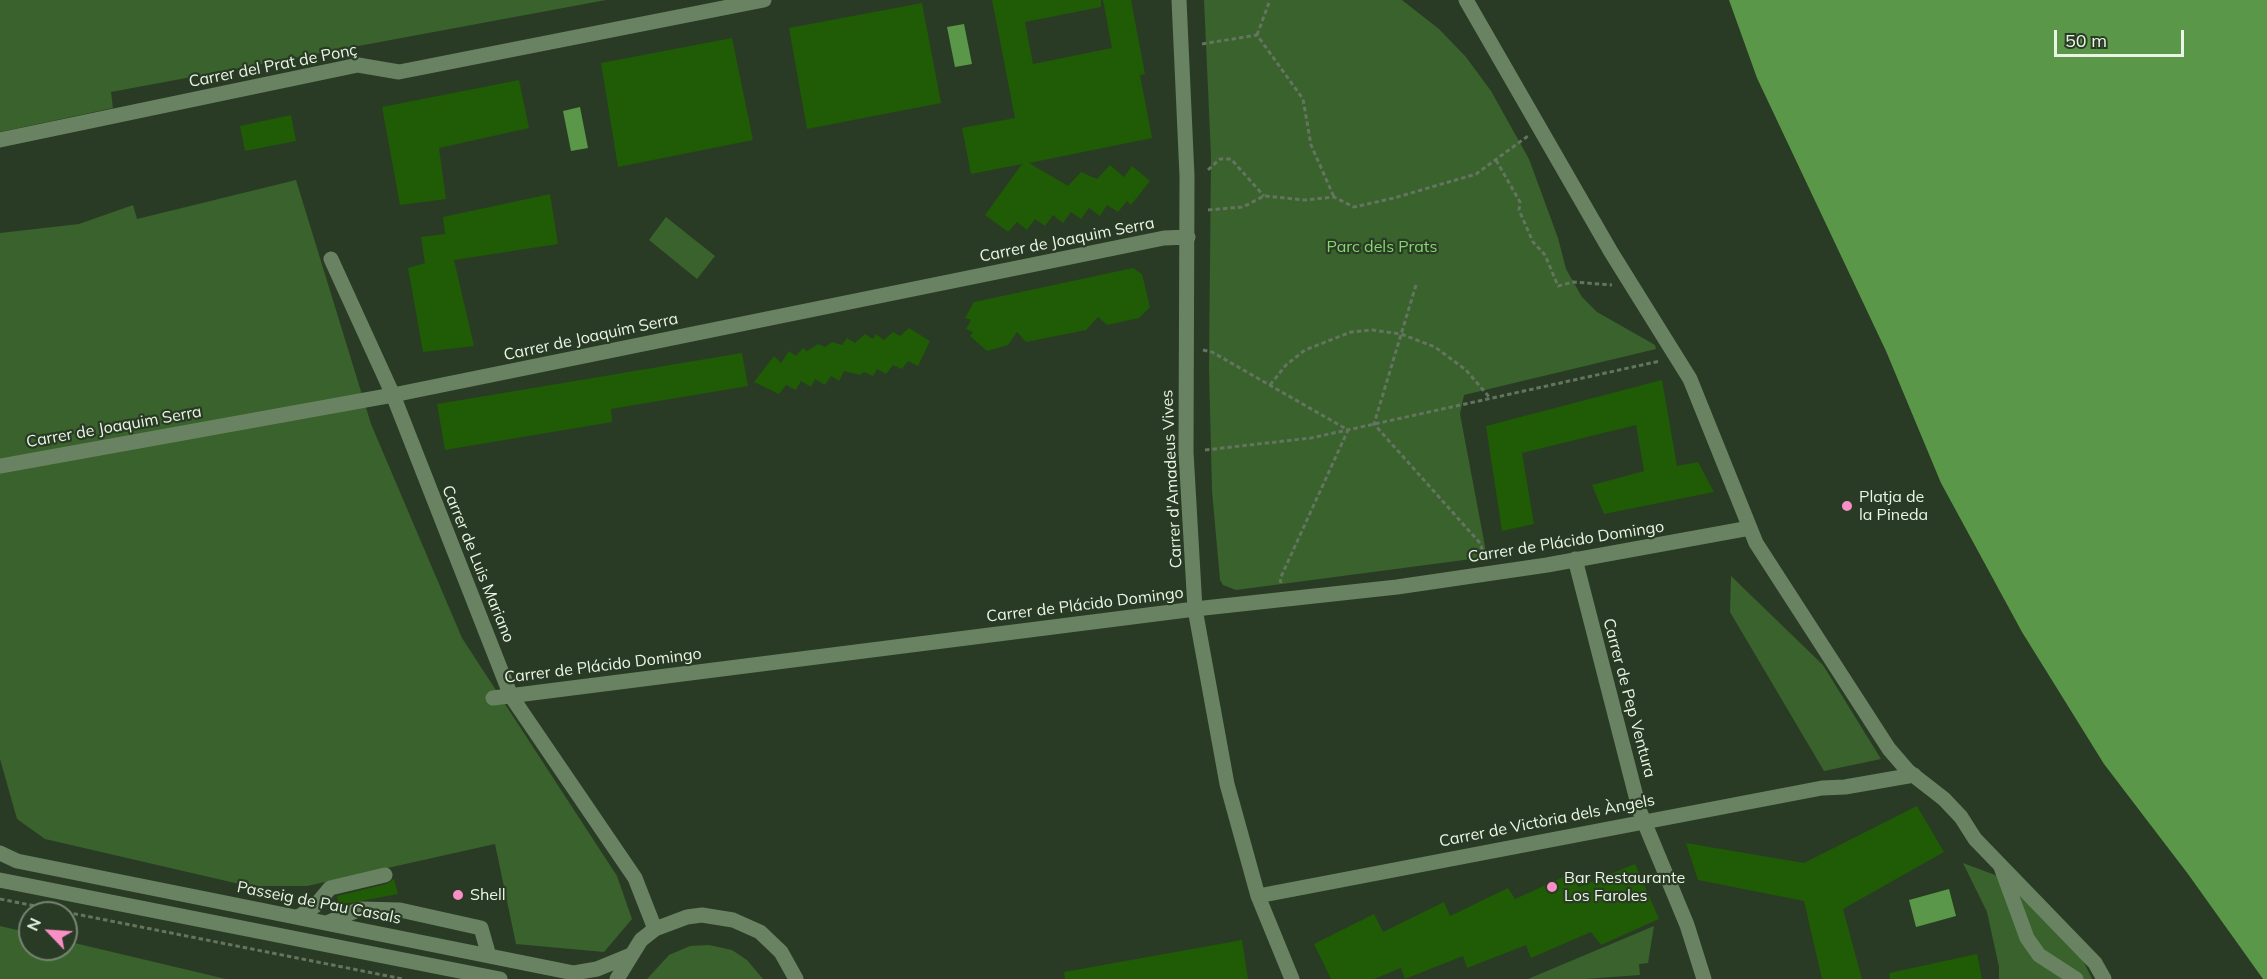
<!DOCTYPE html>
<html>
<head>
<meta charset="utf-8">
<style>
  body { margin:0 }
  #map { position:relative; width:2267px; height:979px; overflow:hidden; background:#293b24; font-family:Mulish,sans-serif }
  canvas { display:block }
  .north { position:absolute; left:18px; top:901px; width:60px; height:60px; box-sizing:border-box; background:#293b24; border:2px solid #768572; border-radius:50%; rotate:295deg; font-size:16px; font-weight:700; line-height:24px; text-align:center; color:#eaf5e6 }
  .north::after { content:''; display:block; margin:auto; width:21px; height:27px; background:#fa8fc6; clip-path:polygon(50% 0,100% 100%,50% 72%,0 100%) }
  .scale { position:absolute; left:2054px; top:30px; width:130px; height:27px; box-sizing:border-box; border:3px solid #eaf5e6; border-top:0; padding-left:8px; font-size:18px; line-height:21px; white-space:nowrap; color:#eaf5e6; -webkit-text-stroke:4px #293b24; paint-order:stroke }
</style>
</head>
<body>
<div id="map">
<canvas width="2267" height="979"></canvas>
<div class="north">N</div>
<div class="scale">50 m</div>
</div>
<script>
const context = document.querySelector('canvas').getContext('2d');
context.lineJoin = 'round';
function fill(path, color) { context.fillStyle = color; context.fill(path, 'evenodd'); }
const shape = rows => new Path2D(rows.map(r => 'M' + r).join(''));
function strokePath(path, color, width, dash) { context.strokeStyle = color; context.lineWidth = width; context.lineCap = dash ? 'butt' : 'round'; context.setLineDash(dash || []); context.stroke(path); }
function label(font, color, halo, rows, align = 'center') {
  context.font = font + ' Mulish,sans-serif'; context.lineWidth = 4.5; context.setLineDash([]); context.textBaseline = 'middle'; context.strokeStyle = halo; context.fillStyle = color; for (const [text, x, y, turn = 0] of rows) {
    context.save(); context.translate(x, y); context.rotate((+turn || 0) * Math.PI / 180); context.textAlign = isNaN(turn) ? turn : align; if (halo) context.strokeText(text, 0, 0); context.fillText(text, 0, 0); context.restore();
  }
}
fill(shape([
  [0,0,606,0,111,92,113,108,0,132],
  [1204,0,1402,0,1439,29,1466,57,1491,91,1529,159,1558,238,1566,269,1582,297,1597,312,1655,345,1656,349,1464,395,1460,414,1487,557,1236,590,1223,585,1220,580,1212,491,1209,367,1211,156],
  [296,180,371,424,462,638,617,876,632,919,604,952,516,944,495,844,307,886,248,886,45,839,17,819,0,759,0,233,79,224,133,205,137,219],
  [666,217,715,256,697,279,649,240],
  [1731,576,1823,665,1881,759,1824,771,1730,612],
  [1963,863,2003,878,2079,952,2092,979,1999,979,1999,967,1987,912],
  [0,926,30,933,30,949,66,949,66,941,226,979,0,979],
  [1654,926,1648,963,1639,964,1640,975,1585,979,1528,979],
  [709,945,732,950,747,960,763,979,647,979,669,955,690,946]
]), '#39622c');
fill(shape([
  [1729,0,2267,0,2267,979,2263,979,2188,874,2104,764,2022,632,1941,483,1886,351,1757,78],
  [964,24,972,64,955,67,947,27],
  [580,107,588,148,571,151,563,111],
  [1949,889,1956,916,1916,927,1909,900]
]), '#5b9749');
fill(shape([
  [992,0,1101,0,1101,7,1025,22,1033,64,1112,48,1103,0,1131,0,1145,74,1140,75,1152,138,1029,163,1068,186,1081,172,1097,179,1110,165,1124,177,1132,166,1150,181,1131,205,1127,201,1118,212,1107,205,1100,216,1089,208,1081,219,1071,212,1063,223,1053,215,1045,226,1035,219,1027,230,1017,222,1008,232,985,215,1022,164,971,174,962,128,1015,118],
  [922,3,941,103,807,129,789,28],
  [732,38,753,140,618,167,601,63],
  [519,80,529,128,439,148,446,199,400,205,382,107],
  [291,115,296,141,245,151,240,126],
  [550,194,558,244,454,260,474,346,423,352,408,268,425,263,421,237,445,234,443,217],
  [1133,268,1142,274,1150,307,1139,318,1107,325,1098,317,1086,330,1026,342,1017,332,1008,345,987,351,970,336,973,332,966,329,971,320,965,318,974,302],
  [909,328,930,341,918,366,908,361,902,369,893,365,886,374,877,369,873,376,864,372,860,375,844,371,839,381,831,376,825,385,815,379,811,387,801,381,796,390,786,385,779,394,754,382,774,356,781,363,789,351,796,356,803,348,807,351,818,344,825,347,832,342,842,345,847,338,855,343,865,334,873,339,876,334,884,340,893,332,900,336],
  [742,353,748,386,611,409,612,422,445,450,437,404],
  [1662,380,1677,466,1698,462,1714,492,1604,514,1592,485,1644,471,1636,425,1522,453,1534,524,1502,531,1486,426],
  [1917,806,1944,852,1843,909,1862,979,1822,979,1804,901,1698,880,1686,843,1804,863],
  [1635,864,1659,919,1601,945,1591,932,1531,958,1526,945,1467,968,1463,956,1405,979,1401,968,1374,979,1331,979,1314,944,1374,914,1383,932,1444,902,1450,916,1508,888,1515,899,1568,875,1579,887],
  [394,879,398,894,339,905,337,896,387,884],
  [1242,940,1248,979,1065,979,1064,972],
  [1977,954,1982,979,1890,979,1889,973]
]), '#205b05');
strokePath(shape([
  [1257,35,1270,0],
  [1202,44,1257,35,1303,99,1311,145,1334,197],
  [1496,160,1520,202,1519,210,1533,242,1545,255,1558,286,1573,282,1612,285],
  [1208,170,1220,159,1231,159,1264,196],
  [1208,210,1243,207,1264,196,1305,200,1334,197,1354,207,1394,198,1476,174,1528,136],
  [1416,285,1374,424,1480,543,1485,558],
  [1203,350,1212,352,1348,430,1280,579,1281,583],
  [1270,385,1286,365,1305,350,1351,332,1372,330,1401,334,1435,347,1466,370,1490,398],
  [1205,450,1311,438,1660,361],
  [0,899,403,979]
]), '#657460', 3, [4.5, 3]);
strokePath(shape([
  [1179,0,1187,176,1186,452,1195,609,1227,784,1258,896,1292,979],
  [1466,0,1611,252,1690,379,1756,543,1889,749,1908,771,1944,799,1961,817,1975,839,2095,963,2104,979],
  [0,140,358,65,399,72,764,0],
  [331,259,393,395,511,696,635,878,655,929],
  [0,466,393,395,1164,238,1188,237],
  [1575,559,1640,812,1687,925,1704,979],
  [493,698,1195,609,1397,587,1547,565,1750,528],
  [0,853,17,861,574,973,597,969,631,955],
  [2001,867,2027,938,2039,955,2076,979],
  [0,880,500,979],
  [1258,896,1822,788,1845,787,1914,775],
  [298,917,315,906,330,888,385,875],
  [327,923,360,909,400,910,481,928,489,956],
  [617,979,641,940,655,929,687,917,702,915,733,920,760,932,781,952,796,979]
]), '#698362', 15);
for (const [x, y, r, color] of [
  [1847,506,6,"#fa8fc6"],
  [1552,887,6,"#fa8fc6"],
  [458,895,6,"#fa8fc6"]
]) { const dot = new Path2D(); dot.arc(x, y, r, 0, 2 * Math.PI); context.fillStyle = color; context.fill(dot); strokePath(dot, '#293b24', 2); }
label('16px', '#eaf5e6', '#293b24', [
  ["Carrer del Prat de Ponç",273,66,-11],
  ["Carrer de Joaquim Serra",1067,240,-11],
  ["Carrer de Joaquim Serra",591,337,-12],
  ["Carrer de Joaquim Serra",114,427,-10],
  ["Carrer d'Amadeus Vives",1172,479,-93],
  ["Carrer de Plácido Domingo",1566,542,-9],
  ["Carrer de Luis Mariano",478,564,68],
  ["Carrer de Plácido Domingo",1085,605,-7],
  ["Carrer de Plácido Domingo",603,666,-7],
  ["Carrer de Pep Ventura",1629,698,75],
  ["Carrer de Victòria dels Àngels",1547,821,-11],
  ["Passeig de Pau Casals",319,903,11]
]);
label('16px', '#88d670', '#293b24', [
  ["Parc dels Prats",1382,247]
]);
label('16px', '#eaf5e6', '#293b24', [
  ["Platja de",1859,497],
  ["la Pineda",1859,515],
  ["Bar Restaurante",1564,878],
  ["Los Faroles",1564,896],
  ["Shell",470,895]
], 'left');
</script>
</body>
</html>
